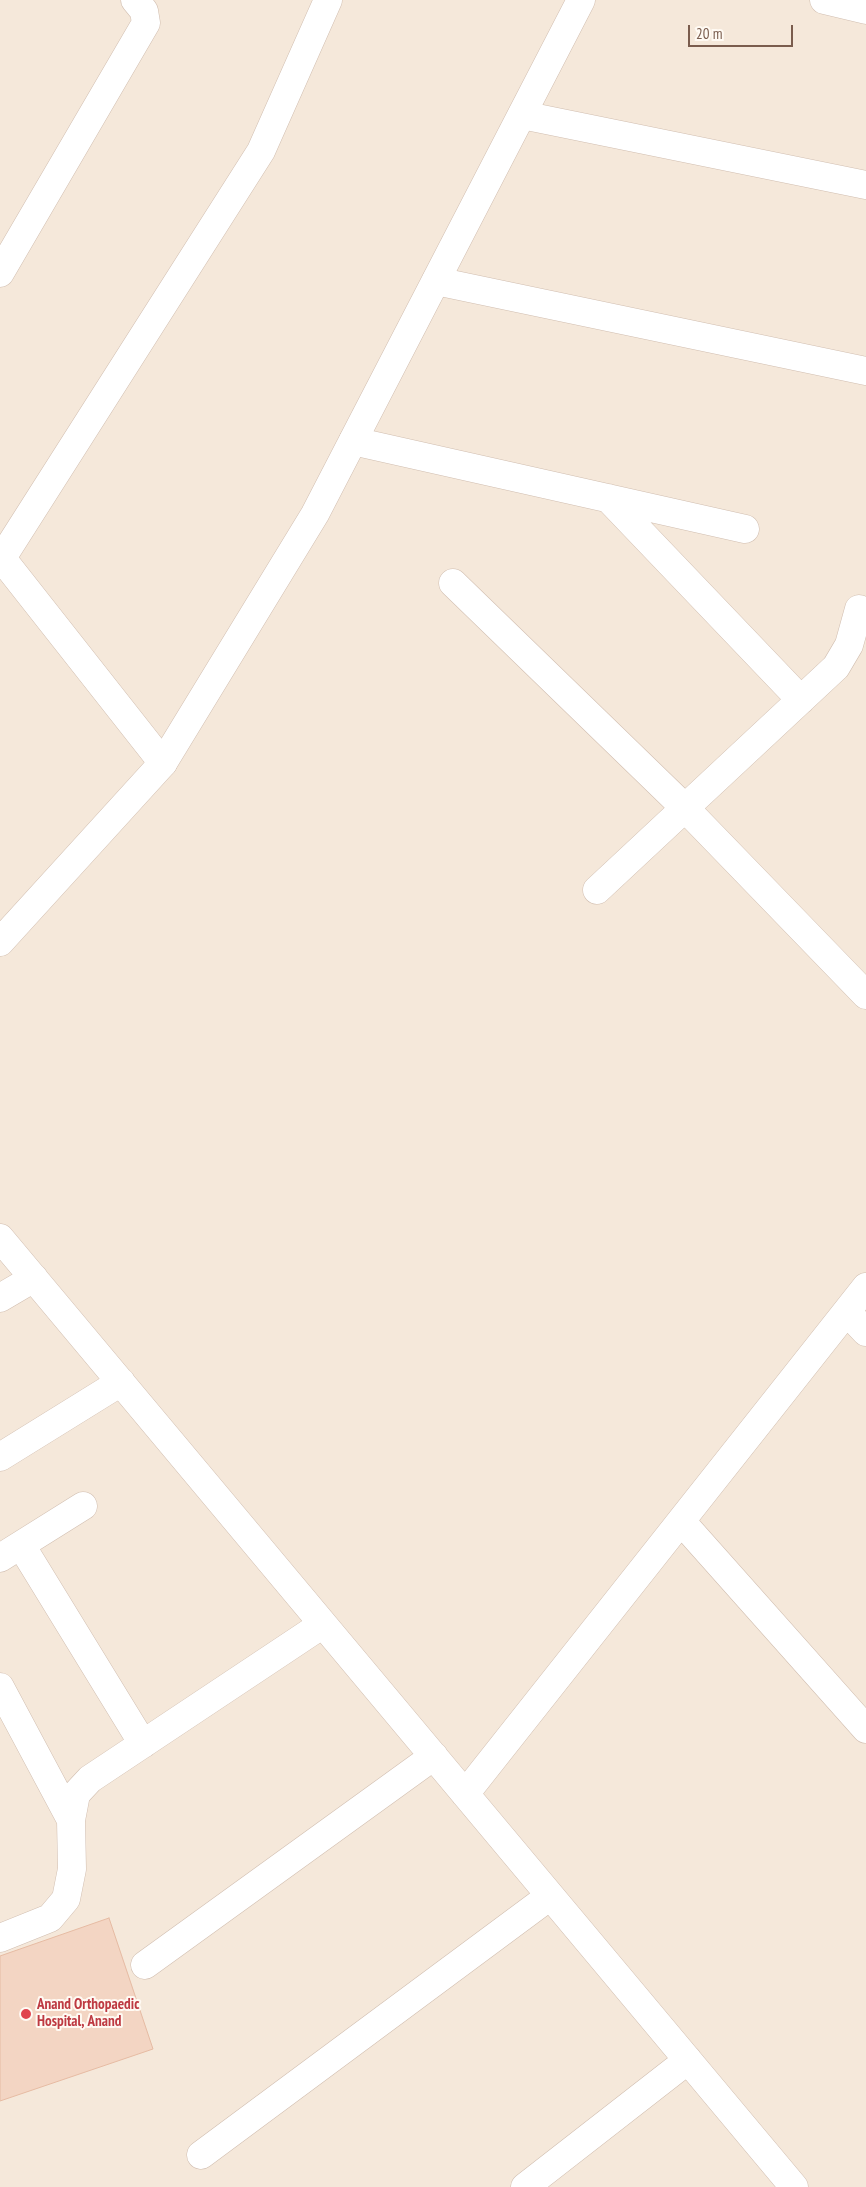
<!DOCTYPE html>
<html>
<head>
<meta charset="utf-8">
<style>
  body { margin:0 }
  #map { position:relative; width:866px; height:2187px; overflow:hidden; background:#fdf6ec; font-family:"PT Sans Narrow",sans-serif }
  canvas { display:block }
  .scale { position:absolute; left:688px; top:25px; width:105px; height:22px; box-sizing:border-box; border:2px solid #7a5c4d; border-top:0; padding-left:6px; font-size:15px; line-height:18px; white-space:nowrap; color:#7a5c4d; -webkit-text-stroke:4px #fffaf3; paint-order:stroke }
</style>
</head>
<body>
<div id="map">
<canvas width="866" height="2187"></canvas>
<div class="scale">20 m</div>
</div>
<script>
const context = document.querySelector('canvas').getContext('2d');
context.lineJoin = 'round';
function fill(path, color) { context.fillStyle = color; context.fill(path, 'evenodd'); }
const shape = rows => new Path2D(rows.map(r => 'M' + r).join(''));
function strokePath(path, color, width, dash) { context.strokeStyle = color; context.lineWidth = width; context.lineCap = dash ? 'butt' : 'round'; context.setLineDash(dash || []); context.stroke(path); }
function label(font, color, halo, rows, align = 'center') {
  context.font = font + ' "PT Sans Narrow",sans-serif'; context.lineWidth = 4; context.setLineDash([]); context.textBaseline = 'middle'; context.strokeStyle = halo; context.fillStyle = color; for (const [text, x, y, turn = 0] of rows) {
    context.save(); context.translate(x, y); context.rotate((+turn || 0) * Math.PI / 180); context.textAlign = isNaN(turn) ? turn : align; if (halo) context.strokeText(text, 0, 0); context.fillText(text, 0, 0); context.restore();
  }
}
fill(shape([
  [0,0,866,0,866,2187,0,2187]
]), '#f5e8da');
const building = shape([
  [109,1918,153,2049,0,2101,0,1956,109,1918]
]);
fill(building, '#f3d5c3');
strokePath(building, '#e6bba3', 1);
const minor = shape([
  [522,115,866,185],
  [0,273,146,23,144,11,135,0],
  [436,281,866,371],
  [353,441,745,529],
  [608,498,801,700],
  [0,556,163,763],
  [0,561,261,151,328,0],
  [453,583,685,808,866,995],
  [597,890,836,667,849,645,859,609],
  [0,1238,794,2187],
  [0,1298,34,1278],
  [847,1312,866,1332],
  [0,1457,121,1382],
  [681,1521,866,1729],
  [21,1545,143,1744],
  [0,1558,83,1506],
  [0,1687,71,1820],
  [465,1794,866,1287],
  [0,1938,50,1918,66,1899,72,1869,71,1820,76,1794,90,1779,323,1624],
  [145,1965,434,1756],
  [201,2155,550,1896],
  [525,2187,688,2060]
]);
const tertiary = shape([
  [824,0,866,10],
  [0,942,163,763,315,514,581,0]
]);
strokePath(minor, '#d1beb0', 29);
strokePath(tertiary, '#d1beb0', 29);
strokePath(minor, '#fff', 28);
strokePath(tertiary, '#fff', 28);
for (const [x, y, r, color] of [
  [26,2014,6,"#e0444e"]
]) { const dot = new Path2D(); dot.arc(x, y, r, 0, 2 * Math.PI); context.fillStyle = color; context.fill(dot); strokePath(dot, '#fffaf3', 2); }
label('bold 15px', '#be3a42', '#fffaf3', [
  ["Anand Orthopaedic",37,2005],
  ["Hospital, Anand",37,2022]
], 'left');
</script>
</body>
</html>
